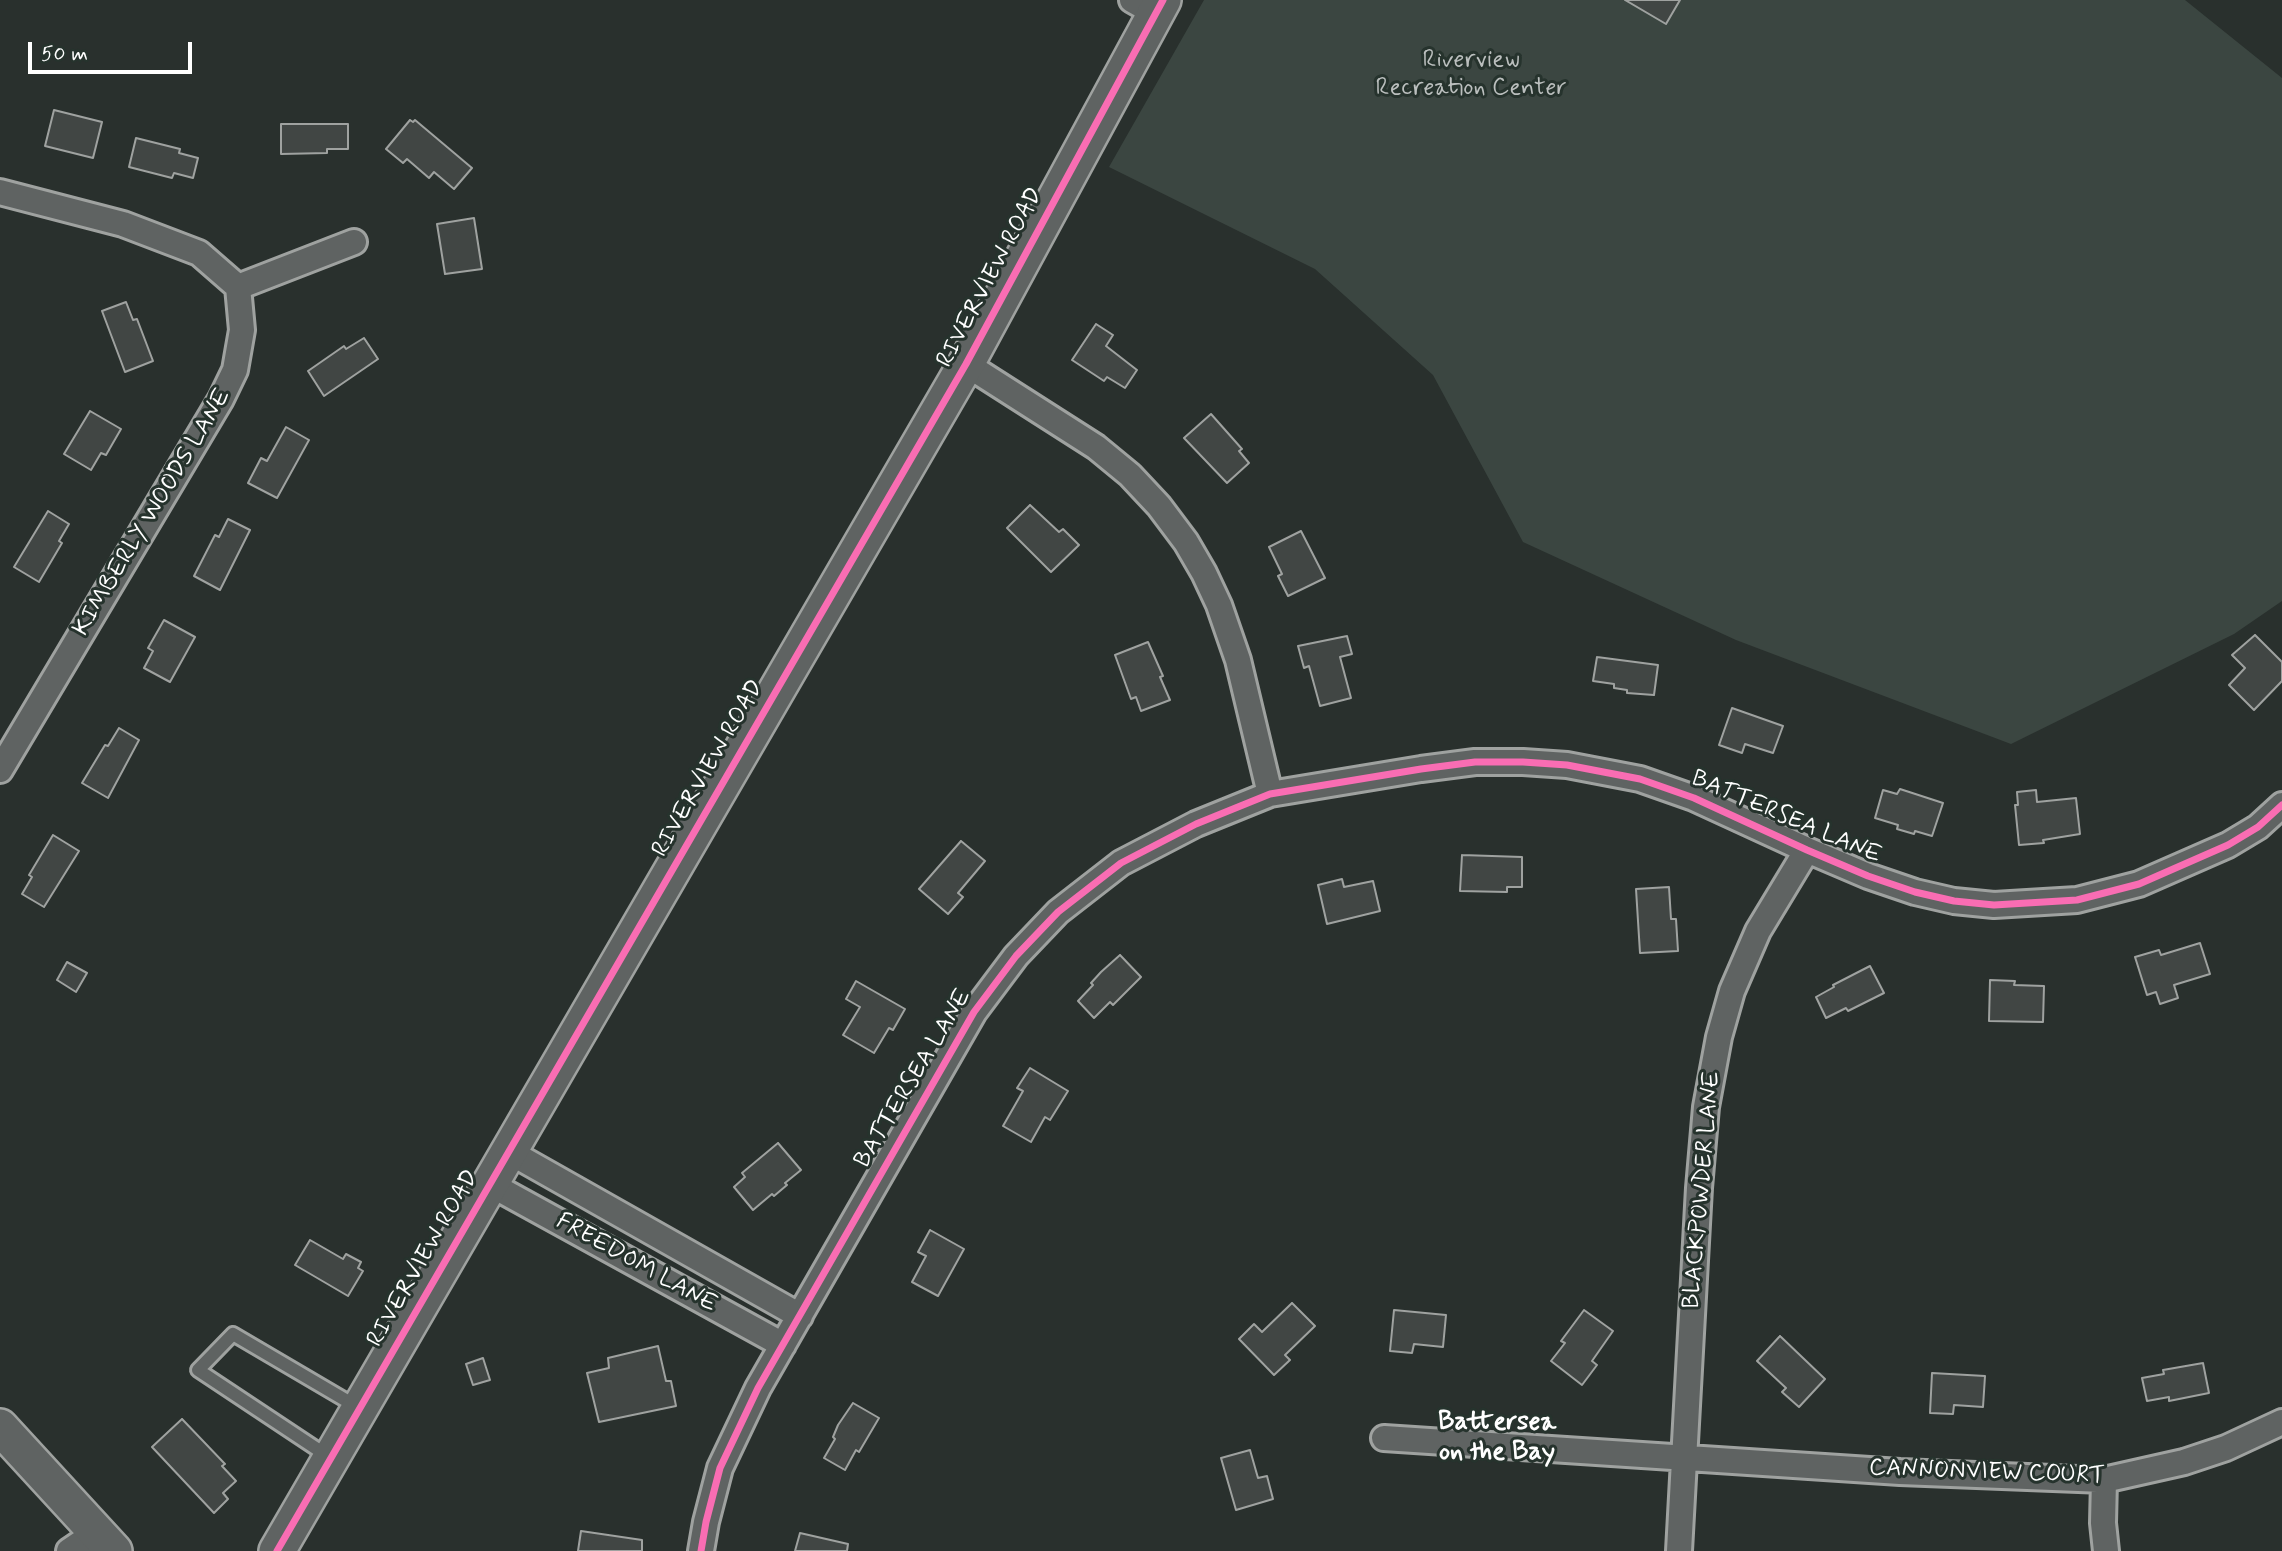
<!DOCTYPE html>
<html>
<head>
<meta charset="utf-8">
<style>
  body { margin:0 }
  #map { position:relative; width:2282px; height:1551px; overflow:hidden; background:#29302d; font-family:Mynerve,sans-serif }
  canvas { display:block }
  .scale { position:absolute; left:28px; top:42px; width:164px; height:32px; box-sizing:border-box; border:4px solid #fff; border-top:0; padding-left:9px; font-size:21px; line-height:24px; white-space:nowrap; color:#fff; -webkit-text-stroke:5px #26332d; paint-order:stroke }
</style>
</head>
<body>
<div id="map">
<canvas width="2282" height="1551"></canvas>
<div class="scale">50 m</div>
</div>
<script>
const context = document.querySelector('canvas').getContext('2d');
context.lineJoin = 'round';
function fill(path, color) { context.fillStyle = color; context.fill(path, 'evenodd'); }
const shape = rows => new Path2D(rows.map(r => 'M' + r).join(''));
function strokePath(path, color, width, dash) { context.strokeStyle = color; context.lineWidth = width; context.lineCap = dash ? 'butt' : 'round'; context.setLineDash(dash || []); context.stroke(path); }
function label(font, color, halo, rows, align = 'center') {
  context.font = font + ' Mynerve,sans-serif'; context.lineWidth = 6; context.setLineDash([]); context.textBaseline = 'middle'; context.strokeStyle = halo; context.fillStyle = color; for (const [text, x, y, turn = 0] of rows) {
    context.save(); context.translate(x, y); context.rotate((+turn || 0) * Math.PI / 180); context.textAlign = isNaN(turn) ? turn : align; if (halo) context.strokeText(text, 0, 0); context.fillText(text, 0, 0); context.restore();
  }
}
fill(shape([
  [1204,0,2185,0,2282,78,2282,601,2234,634,2011,744,1736,640,1523,542,1433,375,1315,269,1109,167]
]), '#3b4641');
const building = shape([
  [1625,0,1680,0,1666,24,1625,0],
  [54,110,102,122,93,158,45,146,54,110],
  [410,120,413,122,415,120,472,168,454,189,434,172,429,178,407,159,403,163,386,149,410,120],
  [281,124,348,124,348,149,327,149,327,153,281,154,281,124],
  [136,138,180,149,179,153,198,158,193,178,174,173,172,178,129,167,136,138],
  [474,218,482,269,445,274,437,224,474,218],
  [126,302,133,320,137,319,153,361,125,372,102,311,126,302],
  [1096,324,1113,335,1106,346,1137,370,1125,388,1107,377,1104,381,1072,360,1096,324],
  [364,338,378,359,324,396,308,371,344,346,346,349,364,338],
  [90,411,121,429,106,455,101,453,91,470,64,454,90,411],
  [1211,414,1242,449,1239,451,1249,463,1227,483,1184,438,1211,414],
  [286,427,309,440,277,498,248,483,261,458,267,461,286,427],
  [1030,505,1059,532,1063,529,1079,545,1051,572,1007,528,1030,505],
  [48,511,69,524,59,541,62,543,39,582,14,567,48,511],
  [228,519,250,530,220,590,194,576,215,535,219,537,228,519],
  [1301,531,1325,578,1288,596,1278,576,1282,574,1269,547,1301,531],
  [164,620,195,637,170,682,144,668,153,651,148,648,164,620],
  [2255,635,2282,662,2282,681,2254,710,2229,685,2245,668,2232,655,2255,635],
  [1347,636,1352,654,1340,657,1351,698,1320,706,1309,666,1304,668,1298,646,1347,636],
  [1148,642,1163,676,1160,677,1170,700,1141,711,1136,697,1131,699,1115,655,1148,642],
  [1597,657,1658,665,1654,695,1627,693,1627,690,1614,688,1614,684,1593,681,1597,657],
  [1732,708,1783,726,1773,753,1745,744,1742,753,1719,745,1732,708],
  [119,728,139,740,108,798,82,783,105,745,108,746,119,728],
  [1900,789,1943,803,1932,836,1915,831,1914,834,1897,829,1898,825,1875,818,1883,790,1897,794,1900,789],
  [2036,790,2037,802,2076,798,2080,834,2043,840,2044,843,2019,845,2015,805,2018,805,2017,792,2036,790],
  [53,835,79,851,44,907,22,894,32,877,29,875,53,835],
  [961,841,985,861,958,893,963,897,948,914,919,889,961,841],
  [1462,855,1522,857,1522,887,1507,887,1507,892,1460,891,1462,855],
  [1342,879,1344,887,1373,881,1380,911,1327,924,1318,885,1342,879],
  [1669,887,1671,919,1676,919,1678,951,1640,953,1636,889,1669,887],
  [2200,943,2210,974,2174,985,2178,998,2160,1004,2156,992,2147,995,2135,957,2159,950,2161,955,2200,943],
  [1120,955,1141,977,1113,1005,1110,1002,1094,1018,1078,1001,1093,985,1091,983,1101,972,1120,955],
  [67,962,87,973,76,992,57,980,67,962],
  [1870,966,1884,993,1848,1011,1846,1008,1826,1018,1816,997,1834,987,1833,985,1870,966],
  [1990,980,2015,981,2014,985,2044,986,2043,1022,1989,1021,1990,980],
  [856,981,905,1009,893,1030,889,1028,874,1053,843,1035,860,1007,846,999,856,981],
  [1030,1068,1068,1091,1050,1120,1045,1117,1031,1142,1003,1126,1023,1091,1017,1088,1030,1068],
  [778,1143,801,1170,785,1183,787,1185,774,1196,772,1194,753,1210,734,1187,745,1177,742,1173,778,1143],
  [930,1230,964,1249,938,1296,912,1282,926,1256,918,1252,930,1230],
  [310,1240,343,1259,346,1254,361,1262,358,1268,363,1271,348,1296,295,1265,310,1240],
  [1292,1303,1315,1326,1285,1355,1290,1360,1274,1375,1239,1339,1254,1324,1262,1332,1292,1303],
  [1394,1310,1446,1315,1443,1347,1414,1344,1412,1353,1390,1351,1394,1310],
  [1584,1310,1613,1331,1592,1361,1597,1365,1582,1385,1551,1361,1565,1343,1561,1341,1584,1310],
  [1780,1336,1825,1379,1799,1407,1782,1392,1786,1388,1757,1361,1780,1336],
  [658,1346,666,1381,671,1381,676,1406,599,1422,587,1373,609,1368,608,1358,658,1346],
  [483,1358,490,1380,473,1385,466,1364,483,1358],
  [2203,1363,2209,1393,2169,1401,2169,1397,2147,1401,2142,1378,2164,1374,2163,1370,2203,1363],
  [1932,1373,1985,1376,1983,1407,1954,1405,1953,1414,1930,1413,1932,1373],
  [853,1403,879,1418,859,1452,856,1450,845,1470,824,1458,835,1439,833,1437,838,1425,853,1403],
  [182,1419,225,1464,222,1466,236,1481,223,1493,228,1499,214,1513,152,1447,182,1419],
  [1250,1450,1258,1478,1267,1476,1273,1499,1236,1510,1221,1458,1250,1450],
  [581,1531,642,1540,642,1551,578,1551,581,1531],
  [800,1533,848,1544,847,1551,795,1551,800,1533]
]);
fill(building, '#414644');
strokePath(building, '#9fa2a0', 2);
const lane = shape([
  [329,1457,198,1370,233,1334,359,1408]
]);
const street = shape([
  [1132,0,1155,13],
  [0,192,123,224,199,253,238,287,242,330,235,370,221,399,0,770],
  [238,287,354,242],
  [966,364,1096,447,1130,475,1159,506,1186,542,1204,573,1219,605,1238,660,1270,794],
  [508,1151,800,1316],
  [490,1184,783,1345],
  [1384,1438,1900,1472,2104,1480,2184,1462,2226,1448,2282,1422],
  [2104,1480,2103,1523,2106,1551],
  [69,1551,97,1532],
  [701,1551,706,1522,720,1468,758,1388,974,1012,1016,956,1058,912,1121,863,1196,824,1270,794,1421,769,1475,762,1523,762,1567,765,1640,779,1694,798,1807,850,1868,876,1915,892,1954,901,1994,905,2077,900,2139,884,2228,845,2258,827,2282,805],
  [1679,1551,1699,1188,1706,1107,1719,1037,1732,991,1758,931,1807,850]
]);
const secondary = shape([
  [0,1427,114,1551],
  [277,1551,966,364,1163,0]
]);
strokePath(lane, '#9fa2a0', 18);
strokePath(street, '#9fa2a0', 30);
strokePath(secondary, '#9fa2a0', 40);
strokePath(lane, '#5f6362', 12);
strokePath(street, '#5f6362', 24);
strokePath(secondary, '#5f6362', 35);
strokePath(shape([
  [277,1551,966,364,1163,0],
  [701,1551,706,1522,720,1468,758,1388,974,1012,1016,956,1058,912,1121,863,1196,824,1270,794,1421,769,1475,762,1523,762,1567,765,1640,779,1694,798,1807,850,1868,876,1915,892,1954,901,1994,905,2077,900,2139,884,2228,845,2258,827,2282,805]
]), '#f96db3', 7);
label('24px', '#bbbfbe', '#26332d', [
  ["Riverview",1471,61],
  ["Recreation Center",1471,89]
]);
label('24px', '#fff', '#26332d', [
  ["RIVERVIEW ROAD",991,278,-62],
  ["KIMBERLY WOODS LANE",153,513,-59],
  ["RIVERVIEW ROAD",709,769,-60],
  ["BATTERSEA LANE",1786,818,23],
  ["BATTERSEA LANE",914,1079,-59],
  ["BLACKPOWDER LANE",1703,1190,-85],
  ["RIVERVIEW ROAD",424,1259,-60],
  ["FREEDOM LANE",636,1264,29],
  ["CANNONVIEW COURT",1987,1473,2]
]);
label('bold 26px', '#fff', '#26332d', [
  ["Battersea",1497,1424],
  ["on the Bay",1497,1454]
]);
</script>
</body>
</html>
